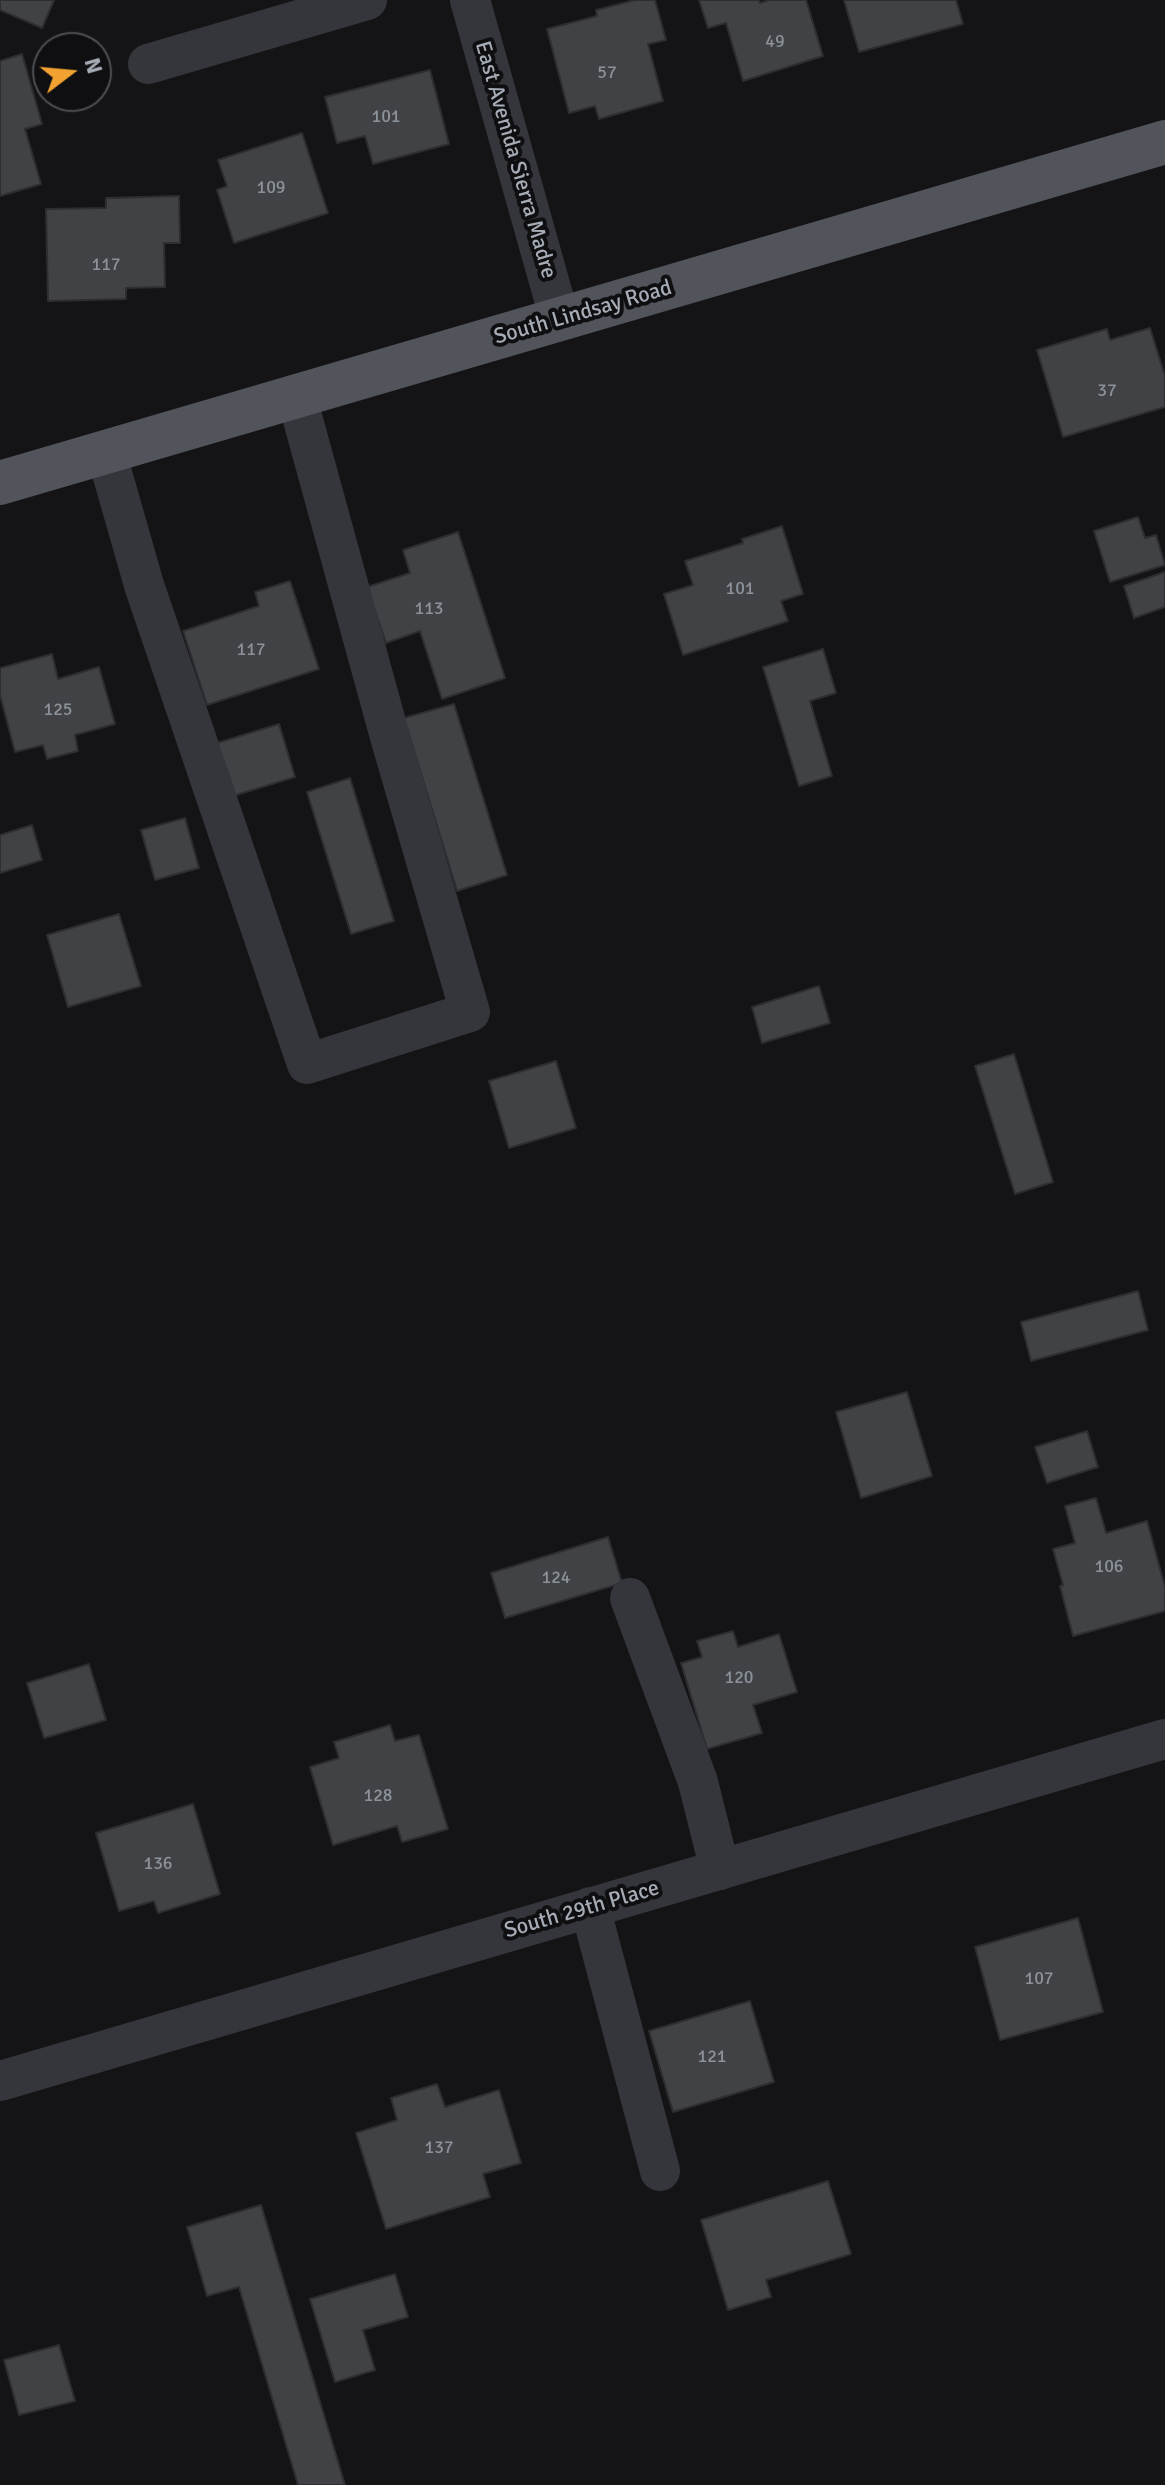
<!DOCTYPE html>
<html>
<head>
<meta charset="utf-8">
<style>
  body { margin:0 }
  #map { position:relative; width:1165px; height:2485px; overflow:hidden; background:#141416; font-family:Signika,sans-serif }
  canvas { display:block }
  .north { position:absolute; left:32px; top:32px; width:80px; height:80px; box-sizing:border-box; background:#0f0f11; border:2px solid #4b4e53; border-radius:50%; rotate:74deg; font-size:22px; font-weight:700; line-height:32px; text-align:center; color:#a6acb6 }
  .north::after { content:''; display:block; margin:auto; width:28px; height:36px; background:#f2a230; clip-path:polygon(50% 0,100% 100%,50% 72%,0 100%) }
</style>
</head>
<body>
<div id="map">
<canvas width="1165" height="2485"></canvas>
<div class="north">N</div>
</div>
<script>
const context = document.querySelector('canvas').getContext('2d');
context.lineJoin = 'round';
function fill(path, color) { context.fillStyle = color; context.fill(path, 'evenodd'); }
const shape = rows => new Path2D(rows.map(r => 'M' + r).join(''));
function strokePath(path, color, width, dash) { context.strokeStyle = color; context.lineWidth = width; context.lineCap = dash ? 'butt' : 'round'; context.setLineDash(dash || []); context.stroke(path); }
function label(font, color, halo, rows, align = 'center') {
  context.font = font + ' Signika,sans-serif'; context.lineWidth = 8; context.setLineDash([]); context.textBaseline = 'middle'; context.strokeStyle = halo; context.fillStyle = color; for (const [text, x, y, turn = 0] of rows) {
    context.save(); context.translate(x, y); context.rotate((+turn || 0) * Math.PI / 180); context.textAlign = isNaN(turn) ? turn : align; if (halo) context.strokeText(text, 0, 0); context.fillText(text, 0, 0); context.restore();
  }
}
const building = shape([
  [0,0,54,0,42,28,0,10,0,0],
  [635,0,655,0,666,40,648,44,663,101,599,119,595,106,569,113,547,29,597,16,596,10,635,0],
  [699,0,759,0,760,3,769,0,806,0,823,56,743,81,726,23,708,28,699,0],
  [844,0,956,0,963,24,859,52,844,0],
  [22,54,42,124,25,129,41,184,0,196,0,61,22,54],
  [430,70,449,144,373,164,365,136,337,143,325,97,430,70],
  [302,133,328,213,234,243,217,190,227,186,218,160,302,133],
  [179,196,180,243,164,243,165,287,126,288,126,299,48,301,46,209,106,208,106,198,179,196],
  [1150,328,1165,376,1165,407,1063,437,1037,350,1107,329,1110,340,1150,328],
  [1138,517,1145,538,1156,535,1165,565,1110,582,1094,531,1138,517],
  [782,526,803,594,781,601,788,621,683,655,664,594,693,585,685,561,743,543,742,539,782,526],
  [458,532,505,678,442,699,420,631,386,643,367,587,410,573,403,550,458,532],
  [1165,572,1165,607,1134,618,1124,586,1165,572],
  [290,581,319,669,207,705,183,631,259,606,255,592,290,581],
  [823,649,836,693,810,701,832,776,799,786,763,667,823,649],
  [52,654,58,679,99,667,115,724,75,735,78,751,47,759,43,745,15,752,0,695,0,668,52,654],
  [454,704,507,875,457,891,404,718,454,704],
  [279,724,295,777,233,796,217,743,279,724],
  [350,778,394,921,351,934,307,792,350,778],
  [185,818,199,868,155,880,141,830,185,818],
  [32,825,42,860,0,873,0,835,32,825],
  [119,914,141,986,68,1007,47,935,119,914],
  [819,986,830,1023,762,1043,752,1007,819,986],
  [1014,1054,1053,1182,1015,1194,975,1066,1014,1054],
  [556,1061,576,1128,509,1148,489,1081,556,1061],
  [1138,1291,1148,1330,1031,1361,1021,1322,1138,1291],
  [907,1392,932,1476,861,1498,836,1412,907,1392],
  [1087,1431,1098,1467,1047,1483,1035,1447,1087,1431],
  [1096,1498,1106,1533,1147,1521,1165,1587,1165,1611,1073,1636,1060,1586,1063,1585,1053,1549,1075,1543,1065,1506,1096,1498],
  [608,1537,622,1583,505,1618,491,1573,608,1537],
  [733,1631,738,1647,779,1634,797,1692,753,1705,762,1733,707,1749,681,1663,702,1657,697,1641,733,1631],
  [89,1664,106,1720,44,1738,27,1683,89,1664],
  [390,1725,395,1741,419,1735,448,1829,402,1842,397,1826,333,1845,310,1767,339,1758,334,1742,390,1725],
  [193,1804,220,1894,158,1913,154,1901,119,1911,96,1833,193,1804],
  [1078,1918,1103,2012,1000,2040,975,1947,1078,1918],
  [750,2001,774,2082,673,2112,649,2031,750,2001],
  [437,2084,445,2107,499,2090,521,2163,483,2174,490,2197,386,2229,356,2133,397,2120,391,2098,437,2084],
  [828,2181,851,2254,766,2280,771,2297,728,2310,701,2220,828,2181],
  [261,2205,345,2485,298,2485,239,2287,207,2296,187,2227,261,2205],
  [395,2274,408,2317,363,2330,375,2370,335,2382,310,2299,395,2274],
  [59,2345,75,2401,19,2415,4,2360,59,2345]
]);
fill(building, '#404246');
strokePath(building, '#2e2e32', 2);
strokePath(shape([
  [470,0,560,320],
  [148,64,367,0],
  [106,452,144,585,307,1064,470,1012,390,737,297,398],
  [630,1598,698,1782,720,1870],
  [590,1907,660,2171],
  [0,2081,1165,1739]
]), '#35363b', 40);
strokePath(shape([
  [0,483,1165,142]
]), '#51545a', 44);
label('18px', '#8c929a', null, [
  ["49",775,42],
  ["57",607,73],
  ["101",386,117],
  ["109",271,188],
  ["117",106,265],
  ["37",1107,391],
  ["101",740,589],
  ["113",429,609],
  ["117",251,650],
  ["125",58,710],
  ["106",1109,1567],
  ["124",556,1578],
  ["120",739,1678],
  ["128",378,1796],
  ["136",158,1864],
  ["107",1039,1979],
  ["121",712,2057],
  ["137",439,2148]
]);
label('22px', '#a6acb6', '#0f0f11', [
  ["East Avenida Sierra Madre",515,160,74],
  ["South Lindsay Road",583,313,-16],
  ["South 29th Place",582,1910,-16]
]);
</script>
</body>
</html>
